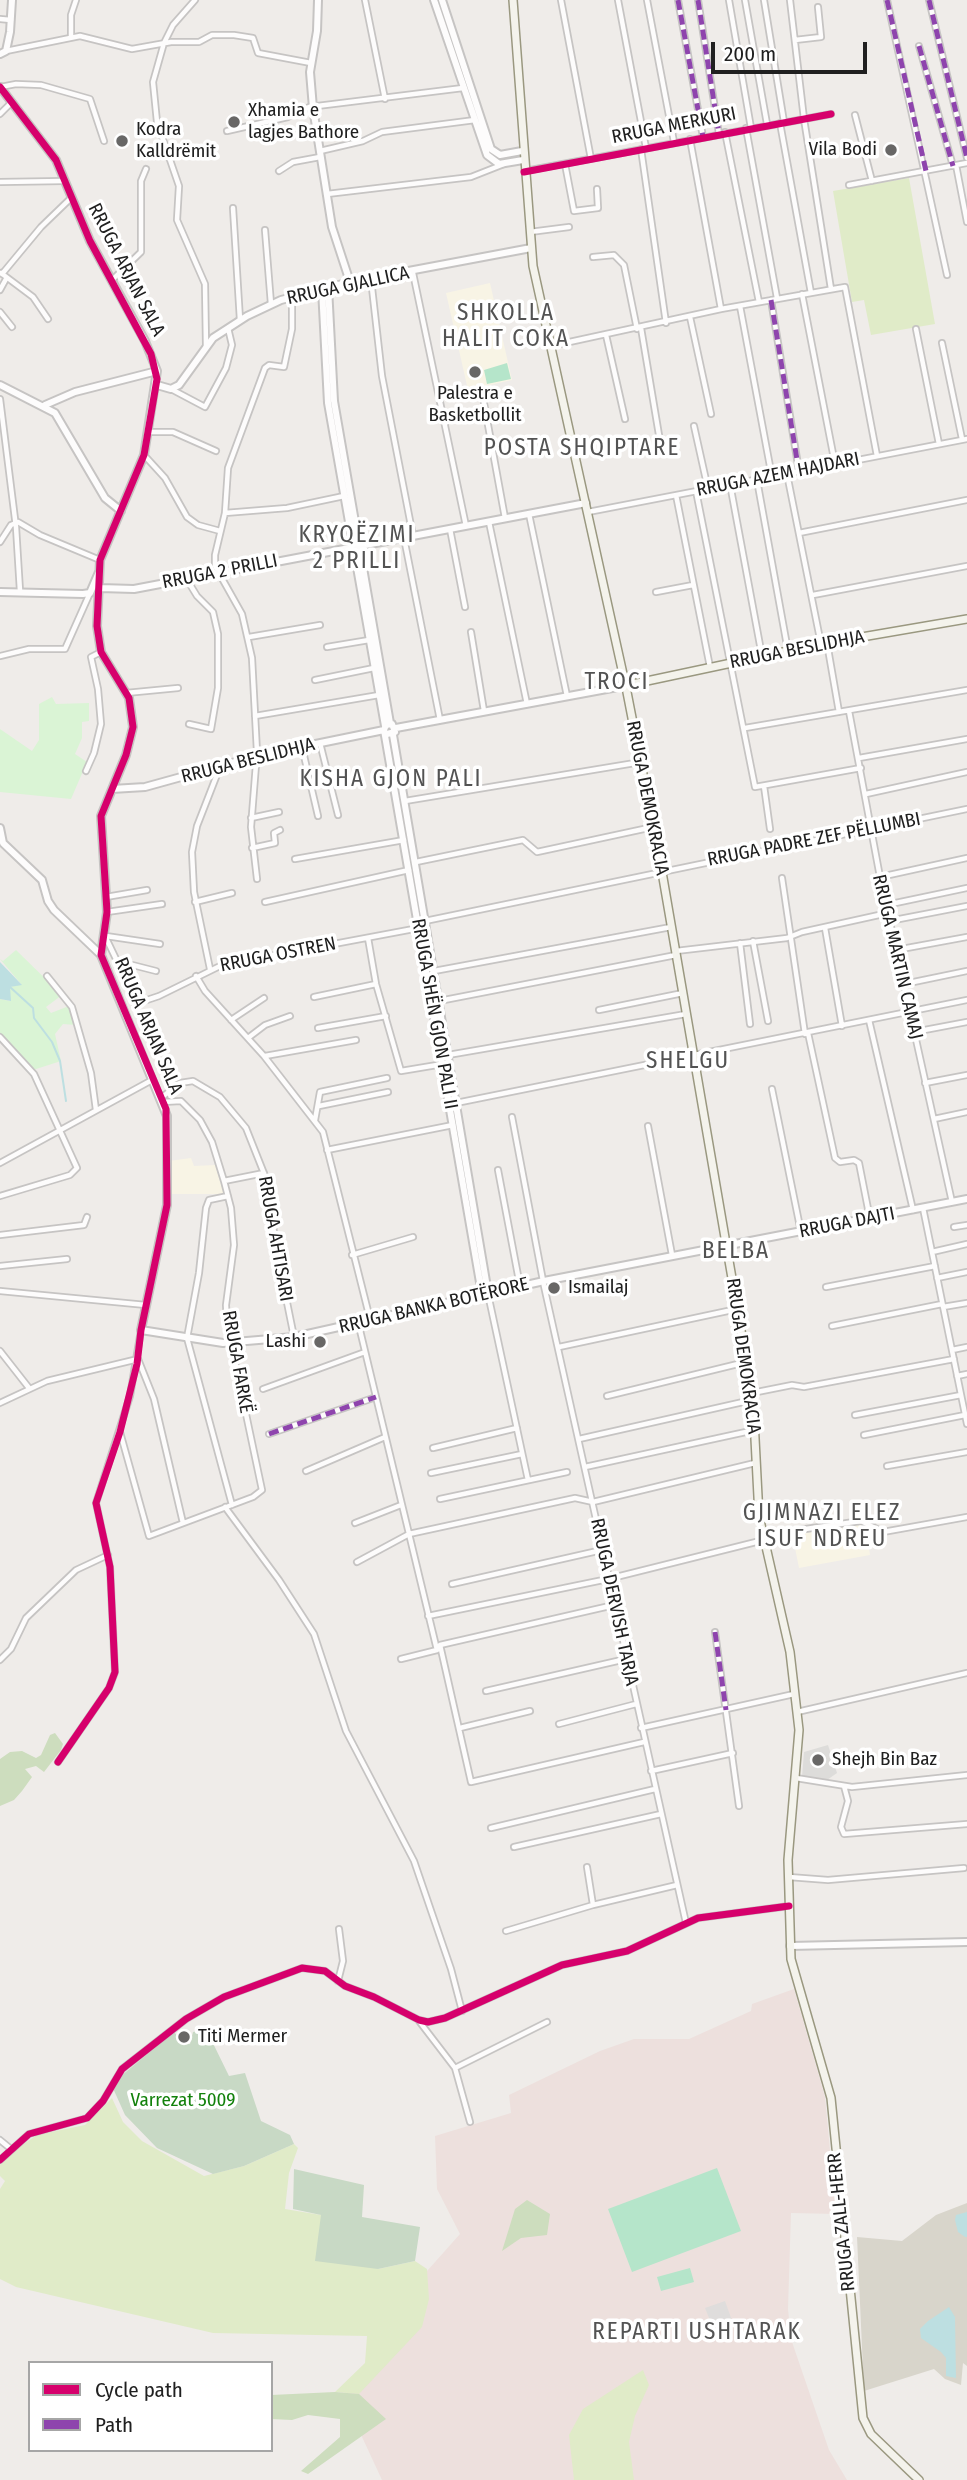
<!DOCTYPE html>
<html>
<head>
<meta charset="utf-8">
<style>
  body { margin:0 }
  #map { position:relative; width:967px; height:2480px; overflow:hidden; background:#efece9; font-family:"Fira Sans Condensed",sans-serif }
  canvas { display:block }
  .legend { position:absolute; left:28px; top:2361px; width:245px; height:91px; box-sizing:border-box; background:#fff; border:2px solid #a6a6a6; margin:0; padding:9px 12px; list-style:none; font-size:21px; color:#202020 }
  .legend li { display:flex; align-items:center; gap:14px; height:35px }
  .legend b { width:35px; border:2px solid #a6a6a6 }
  .scale { position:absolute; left:711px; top:42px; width:156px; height:32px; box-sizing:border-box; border:4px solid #202020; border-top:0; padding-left:9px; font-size:21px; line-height:24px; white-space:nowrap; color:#202020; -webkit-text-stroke:5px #fff; paint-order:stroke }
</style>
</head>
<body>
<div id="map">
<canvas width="967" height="2480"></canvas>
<ul class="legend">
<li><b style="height:9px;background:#d6006c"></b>Cycle path</li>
<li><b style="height:9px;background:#8e44ad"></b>Path</li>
</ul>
<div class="scale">200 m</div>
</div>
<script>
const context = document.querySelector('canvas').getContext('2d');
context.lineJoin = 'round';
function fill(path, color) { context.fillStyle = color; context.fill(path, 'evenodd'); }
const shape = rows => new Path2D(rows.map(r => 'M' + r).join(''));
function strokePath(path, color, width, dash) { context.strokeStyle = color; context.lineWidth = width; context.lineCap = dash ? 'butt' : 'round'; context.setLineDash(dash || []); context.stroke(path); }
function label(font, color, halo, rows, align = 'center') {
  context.font = font + ' "Fira Sans Condensed",sans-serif'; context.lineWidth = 7; context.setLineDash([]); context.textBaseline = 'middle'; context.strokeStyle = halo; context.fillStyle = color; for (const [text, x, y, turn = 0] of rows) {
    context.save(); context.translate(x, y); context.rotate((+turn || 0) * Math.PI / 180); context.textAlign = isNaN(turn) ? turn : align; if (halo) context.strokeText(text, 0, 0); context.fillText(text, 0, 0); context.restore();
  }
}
fill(shape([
  [490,283,512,380,468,390,446,293],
  [191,1158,194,1166,215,1165,224,1194,170,1194,169,1161],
  [865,1523,870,1555,799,1568,792,1533]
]), '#f8f4e5');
fill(shape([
  [828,1745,837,1773,827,1780,802,1777,804,1752]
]), '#dddcda');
fill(shape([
  [794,1989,825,2097,836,2214,791,2213,788,2309,791,2339,829,2450,847,2480,382,2480,344,2398,419,2280,460,2234,437,2189,435,2136,511,2113,509,2095,600,2051,634,2039,689,2039,751,2011,752,2004]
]), '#ede0dd');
fill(shape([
  [967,2203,967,2366,963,2363,961,2385,945,2379,934,2369,864,2391,857,2237,902,2241,936,2215]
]), '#d8d5cb');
fill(shape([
  [909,178,935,324,871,335,864,300,852,302,833,191],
  [112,2098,123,2122,142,2141,204,2176,244,2166,294,2144,298,2148,289,2173,285,2209,321,2215,378,2269,415,2261,427,2269,429,2299,422,2327,359,2394,335,2392,365,2363,367,2336,213,2333,16,2287,0,2279,0,2189,5,2181,0,2176,0,2165,13,2151,37,2135,85,2125],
  [643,2370,649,2385,635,2416,629,2442,634,2480,574,2480,569,2435,583,2409]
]), '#e0ebc8');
fill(shape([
  [55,1733,63,1744,61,1750,44,1772,36,1766,25,1769,32,1777,22,1791,14,1800,0,1806,0,1759,10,1752,22,1751,36,1758,41,1755,50,1735],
  [527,2200,550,2214,547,2235,521,2238,502,2251,515,2209],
  [335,2392,359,2394,386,2419,308,2474,301,2471,340,2437,340,2419,308,2415,292,2420,271,2419,271,2395]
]), '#cdddbe');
fill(shape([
  [206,2029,229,2076,245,2073,261,2121,290,2135,294,2144,244,2166,213,2174,157,2148,125,2115,112,2086,121,2076,174,2032,185,2044,190,2044,193,2032],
  [294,2169,364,2185,362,2217,420,2227,415,2261,378,2269,315,2261,321,2215,293,2209]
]), '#c8d9c5');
fill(shape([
  [52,697,56,704,89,703,89,721,82,722,82,738,75,754,87,762,71,799,0,792,0,729,32,751,39,740,39,704],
  [16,950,62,995,46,1007,51,1013,69,1006,76,1025,63,1024,55,1034,61,1061,33,1070,0,1034,0,999,10,1001,10,987,21,984,0,959,3,961]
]), '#daf4d5');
fill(shape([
  [507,363,511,379,487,384,484,370],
  [717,2168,741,2231,632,2272,608,2209],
  [690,2268,694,2282,661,2291,657,2277]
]), '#b5e5ca');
fill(shape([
  [725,2301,734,2326,715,2333,705,2308]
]), '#dfdddc');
fill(shape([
  [0,962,22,985,10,987,11,1001,0,999],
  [967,2212,967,2237,965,2237,958,2232,955,2220,956,2215],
  [949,2307,955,2317,956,2378,946,2376,946,2358,941,2352,921,2338,920,2329,928,2321]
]), '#bddfe1');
strokePath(shape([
  [10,987,33,1008,34,1018,52,1042,60,1061,66,1101]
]), '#bddfe1', 2);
const minor = shape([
  [195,0,173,25,164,43,153,82,157,122,179,186,177,220,205,284,206,346],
  [365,0,385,99],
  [561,0,591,159],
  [618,0,646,148],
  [647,0,674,142],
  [678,0,703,137],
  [698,0,719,134],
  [729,0,751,128],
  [745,0,767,124],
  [764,0,784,122],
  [790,0,804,119,831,289],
  [887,0,947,275],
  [929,0,967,158],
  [0,19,11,20],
  [71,37,71,15,76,0],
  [795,40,821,37,818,7],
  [919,46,953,166],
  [6,51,80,36,132,49,171,42,199,42,212,35,234,35,253,38,258,53,311,63],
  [0,87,16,84,41,85,90,99,104,141],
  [0,114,12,102],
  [855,115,872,181],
  [780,123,811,293],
  [746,128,777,298],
  [227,131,288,117,309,107,463,88],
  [725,132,759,302],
  [690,139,721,309],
  [641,149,666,323],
  [320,151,363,141,382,132,475,120],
  [565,164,574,211,598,208,597,189],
  [956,165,967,222],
  [279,171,293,162,320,157],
  [525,171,831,114],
  [0,182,64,181],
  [849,185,967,163],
  [327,194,471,177,504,164],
  [233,208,240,320],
  [265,230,271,304],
  [530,232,569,227],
  [593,257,614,255,624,265,637,329],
  [1,273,33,297,48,319],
  [413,273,466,526],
  [2,274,41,227,71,198],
  [371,279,382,376,413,536],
  [112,280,141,252,141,181,146,169],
  [0,290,6,279],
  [802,294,835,464],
  [771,300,799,471],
  [740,306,772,477],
  [0,312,12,327],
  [690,317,711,414],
  [641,328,660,441],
  [916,329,939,444],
  [606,335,625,419],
  [942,343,962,439],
  [551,346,721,309,845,287,877,456],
  [171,389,205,407,226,368,232,345,228,328],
  [0,399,16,527,20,591],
  [484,403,505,518],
  [694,426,708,489],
  [149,432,173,432,216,451],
  [144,455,165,478,187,517,198,525,220,531],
  [787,474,821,644],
  [757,480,788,651],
  [730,484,762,656],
  [696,491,755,787,861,768],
  [676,495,710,667],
  [588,512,967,439],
  [225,513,287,508,344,496],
  [529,514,567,696],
  [489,522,527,704],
  [450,529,465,607],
  [799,533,967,500],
  [404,538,440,720],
  [0,542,11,525,18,522,40,535,100,560],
  [186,578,197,596,213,612,218,634,218,688,211,729,189,724],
  [656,592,693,585],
  [813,595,967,566],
  [471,632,484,711],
  [249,637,320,625],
  [827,643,839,712],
  [327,647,369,640],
  [0,656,29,649,65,649,90,593],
  [315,680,374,668],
  [126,693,178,688],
  [849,711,880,877,952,1202],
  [255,716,379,695],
  [745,728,967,690],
  [320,743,338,815],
  [302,747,318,816],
  [859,758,967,739],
  [86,771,94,753,101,724,98,689,91,657,101,652],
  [764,786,770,829],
  [866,794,967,772],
  [405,801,641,762],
  [251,818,279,812],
  [252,848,275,843,274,833,280,830],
  [295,859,404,840],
  [416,862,523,840,537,852,653,827],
  [880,877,967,858],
  [782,878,805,1034],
  [257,879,251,827,257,752,252,658,242,614,215,566,215,555,225,513,228,468,265,368,269,365,284,367,292,329,292,297],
  [106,897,147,890],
  [195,902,232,893],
  [265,902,409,870],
  [886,905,967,888],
  [107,912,162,904],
  [425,921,967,809],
  [889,921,967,906],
  [825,928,842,1026],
  [105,936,117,961,156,971],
  [106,936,160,944],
  [368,938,376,984,401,1071,443,1064],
  [753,941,768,1021],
  [740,943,750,1024],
  [896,950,967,937],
  [676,951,787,938,802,932,888,913],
  [210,969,194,892,192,852,197,826,220,767],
  [434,971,671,927],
  [47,976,72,1007,91,1073,96,1110],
  [196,976,205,991,264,1056,323,1132,370,1319],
  [904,984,967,971],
  [314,997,376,984],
  [439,1001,676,955],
  [135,1004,159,996,222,965,419,928],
  [599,1010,683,993],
  [231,1020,264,998],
  [869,1020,913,1210],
  [318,1028,386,1016],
  [914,1032,967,1022],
  [808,1033,835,1158,840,1162,854,1160,859,1163,870,1219],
  [0,1037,34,1074,77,1168,70,1175,0,1196],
  [248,1038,265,1025,290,1016],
  [448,1055,686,1014],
  [265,1056,356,1040],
  [925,1083,967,1075],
  [772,1089,801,1232],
  [161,1098,180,1083,193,1081,220,1097,246,1128,269,1186,275,1243,294,1337],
  [456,1103,967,1000],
  [319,1106,388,1092],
  [512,1117,544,1286,686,1923],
  [934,1119,967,1112],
  [315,1120,320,1092,387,1078],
  [648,1126,672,1255],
  [327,1150,453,1125],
  [0,1163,152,1080],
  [498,1170,520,1286],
  [224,1181,264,1173],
  [228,1196,209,1200,206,1208,199,1273,187,1338,232,1505],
  [923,1208,967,1424],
  [954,1227,967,1225],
  [0,1235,84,1225,87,1217],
  [932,1252,967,1244],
  [352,1255,413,1237],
  [0,1266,67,1259],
  [937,1278,967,1272],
  [826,1287,935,1266],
  [0,1291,146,1305],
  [488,1294,528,1480],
  [943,1307,967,1303],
  [358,1322,437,1650],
  [832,1326,942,1304],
  [559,1347,737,1309],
  [952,1350,967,1347],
  [0,1351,29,1388],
  [957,1376,967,1374],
  [263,1389,365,1352],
  [752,1393,792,1385,804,1387,954,1359],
  [607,1396,746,1362],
  [0,1403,47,1381,138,1359,154,1399,183,1523],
  [855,1415,961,1395],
  [120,1432,149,1536,253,1497,262,1490,227,1324,226,1305,234,1245,231,1208,224,1181,212,1142,200,1120,181,1101,163,1102],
  [269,1434,376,1397],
  [864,1435,965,1415],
  [579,1439,752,1400],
  [433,1448,517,1428],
  [887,1466,967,1452],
  [585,1467,755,1430],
  [306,1471,385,1437],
  [431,1473,522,1454],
  [440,1499,567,1472],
  [225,1507,279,1580,314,1634,346,1731,414,1861,451,1969,462,2011],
  [355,1523,401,1505],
  [764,1535,861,1521,883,1532,967,1517],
  [357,1562,409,1534,575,1498,593,1502,755,1463],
  [452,1584,602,1550],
  [428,1616,608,1579,764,1540],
  [715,1632,739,1806],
  [440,1645,471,1782,644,1742],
  [440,1645,614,1605],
  [401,1659,437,1650],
  [0,1660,11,1649,26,1618,76,1570,108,1555],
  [486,1691,626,1659],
  [797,1712,967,1673],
  [559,1724,636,1704],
  [460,1728,530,1711],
  [641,1728,794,1694],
  [58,1762,109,1688,115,1672,110,1567,96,1503,130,1396,141,1330],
  [651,1771,733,1753],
  [796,1778,852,1787,967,1775],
  [844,1786,848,1801,841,1827,844,1834,967,1824],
  [491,1828,655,1789],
  [514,1847,661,1814],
  [587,1867,593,1905],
  [789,1877,828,1880,964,1868],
  [506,1931,593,1905,677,1885],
  [338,1981,343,1961,339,1929],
  [419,2021,455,2068,470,2122],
  [455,2068,547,2022],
  [0,2140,11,2149],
  [0,2160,29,2134,87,2118,103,2101,122,2069,186,2019,224,1997,302,1968,325,1971,345,1986,374,1997,419,2020,428,2022,445,2018,562,1965,627,1951,698,1918,789,1906]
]);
const tertiary = shape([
  [318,0,317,31,310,72,313,108,332,227,350,282],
  [434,0,487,155,499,164,523,160],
  [442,0,491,149,500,155,522,151],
  [0,54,6,51,10,32,12,0],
  [0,87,56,160,90,241,145,341,157,371,144,455,100,560,97,626,101,652,129,698,133,727,126,755,101,816,107,912,101,955,167,1116,167,1205,141,1330,223,1343,294,1337,544,1281,967,1199],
  [328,287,334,401,390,723],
  [322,289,328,403,385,726],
  [0,385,55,413,105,498,121,511],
  [157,385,171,389,179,385,213,338,247,316,281,300,350,282,531,248],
  [45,405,75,392,157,371],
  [100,588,134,589,586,503],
  [0,592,83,594,90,593,99,572],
  [396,728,623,686],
  [387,734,395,732,392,724,386,725,384,730,482,1294],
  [393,735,488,1293],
  [112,789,145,787,257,756,384,730],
  [0,828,3,843,42,880,48,901,54,910,101,955],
  [790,1946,967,1942]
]);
const secondary = shape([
  [513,0,533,266,625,683],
  [628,685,821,644,967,619],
  [626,687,662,872,753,1400,759,1516,790,1652,799,1730,788,1860,791,1959,831,2098,863,2418,871,2434,919,2480]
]);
strokePath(minor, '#c6c4c3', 8);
strokePath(tertiary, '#c6c4c3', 10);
strokePath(secondary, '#9a9880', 10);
strokePath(minor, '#fdfcfc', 4.5);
strokePath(tertiary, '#fdfcfc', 6);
strokePath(secondary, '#f4f3ec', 7);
strokePath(shape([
  [678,0,703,137],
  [698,0,719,134],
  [887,0,926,171],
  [929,0,967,158],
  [919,46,953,166],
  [771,300,799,472],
  [269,1434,376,1397],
  [715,1632,726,1710]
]), '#8e44ad', 5, [10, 5]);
strokePath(shape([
  [0,87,56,160,90,241,151,354,157,379,144,455,100,560,97,626,101,652,129,698,133,727,126,755,101,816,107,912,101,955,166,1109,167,1205,141,1330,137,1364,120,1432,96,1503,110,1567,115,1672,109,1688,58,1762],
  [524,172,831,114],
  [0,2160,29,2134,87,2118,103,2101,122,2069,186,2019,224,1997,302,1968,325,1971,345,1986,374,1997,419,2020,428,2022,445,2018,562,1965,627,1951,698,1918,789,1906]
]), '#d6006c', 7);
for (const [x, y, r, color] of [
  [234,122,7,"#686766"],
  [122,141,7,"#686766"],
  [891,150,7,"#686766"],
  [475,372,7,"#686766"],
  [554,1288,7,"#686766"],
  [320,1342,7,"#686766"],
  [818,1760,7,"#686766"],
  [184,2037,7,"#686766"]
]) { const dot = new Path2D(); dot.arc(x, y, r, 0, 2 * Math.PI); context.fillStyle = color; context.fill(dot); strokePath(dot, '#fff', 2.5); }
label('19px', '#202020', '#fff', [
  ["Xhamia e",248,111],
  ["lagjes Bathore",248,133],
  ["Kodra",136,130],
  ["Kalldrëmit",136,152],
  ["Vila Bodi",877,150,"right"],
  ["Palestra e",475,394,"center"],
  ["Basketbollit",475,416,"center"],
  ["Ismailaj",568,1288],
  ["Lashi",306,1342,"right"],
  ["Shejh Bin Baz",832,1760],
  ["Titi Mermer",198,2037]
], 'left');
label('19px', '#202020', '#fff', [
  ["RRUGA MERKURI",674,126,-11],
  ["RRUGA ARJAN SALA",126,270,63],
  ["RRUGA GJALLICA",348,286,-12],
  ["RRUGA AZEM HAJDARI",778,475,-11],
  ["RRUGA 2 PRILLI",220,572,-11],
  ["RRUGA BESLIDHJA",797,650,-11],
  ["RRUGA BESLIDHJA",248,761,-14],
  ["RRUGA DEMOKRACIA",647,798,79],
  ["RRUGA PADRE ZEF PËLLUMBI",814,840,-11],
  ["RRUGA OSTREN",278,955,-11],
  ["RRUGA MARTIN CAMAJ",897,957,77],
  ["RRUGA SHËN GJON PALI II",434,1014,80],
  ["RRUGA ARJAN SALA",148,1026,67],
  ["RRUGA DAJTI",847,1223,-11],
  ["RRUGA AHTISARI",275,1239,80],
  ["RRUGA BANKA BOTËRORE",434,1306,-13],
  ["RRUGA DEMOKRACIA",743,1356,82],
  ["RRUGA FARKË",237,1362,80],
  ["RRUGA DERVISH TARJA",614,1602,78],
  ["RRUGA ZALL-HERR",842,2222,-96]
]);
label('19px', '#12810b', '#fff', [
  ["Varrezat 5009",183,2101]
]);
context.letterSpacing = '2px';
label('23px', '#535353', '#fff', [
  ["SHKOLLA",506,314],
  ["HALIT COKA",506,340],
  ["POSTA SHQIPTARE",582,449],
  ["KRYQËZIMI",357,536],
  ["2 PRILLI",357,562],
  ["TROCI",617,683],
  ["KISHA GJON PALI",391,780],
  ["SHELGU",688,1062],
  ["BELBA",736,1252],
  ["GJIMNAZI ELEZ",822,1514],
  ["ISUF NDREU",822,1540],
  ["REPARTI USHTARAK",697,2333]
]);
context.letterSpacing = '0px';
</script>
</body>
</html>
